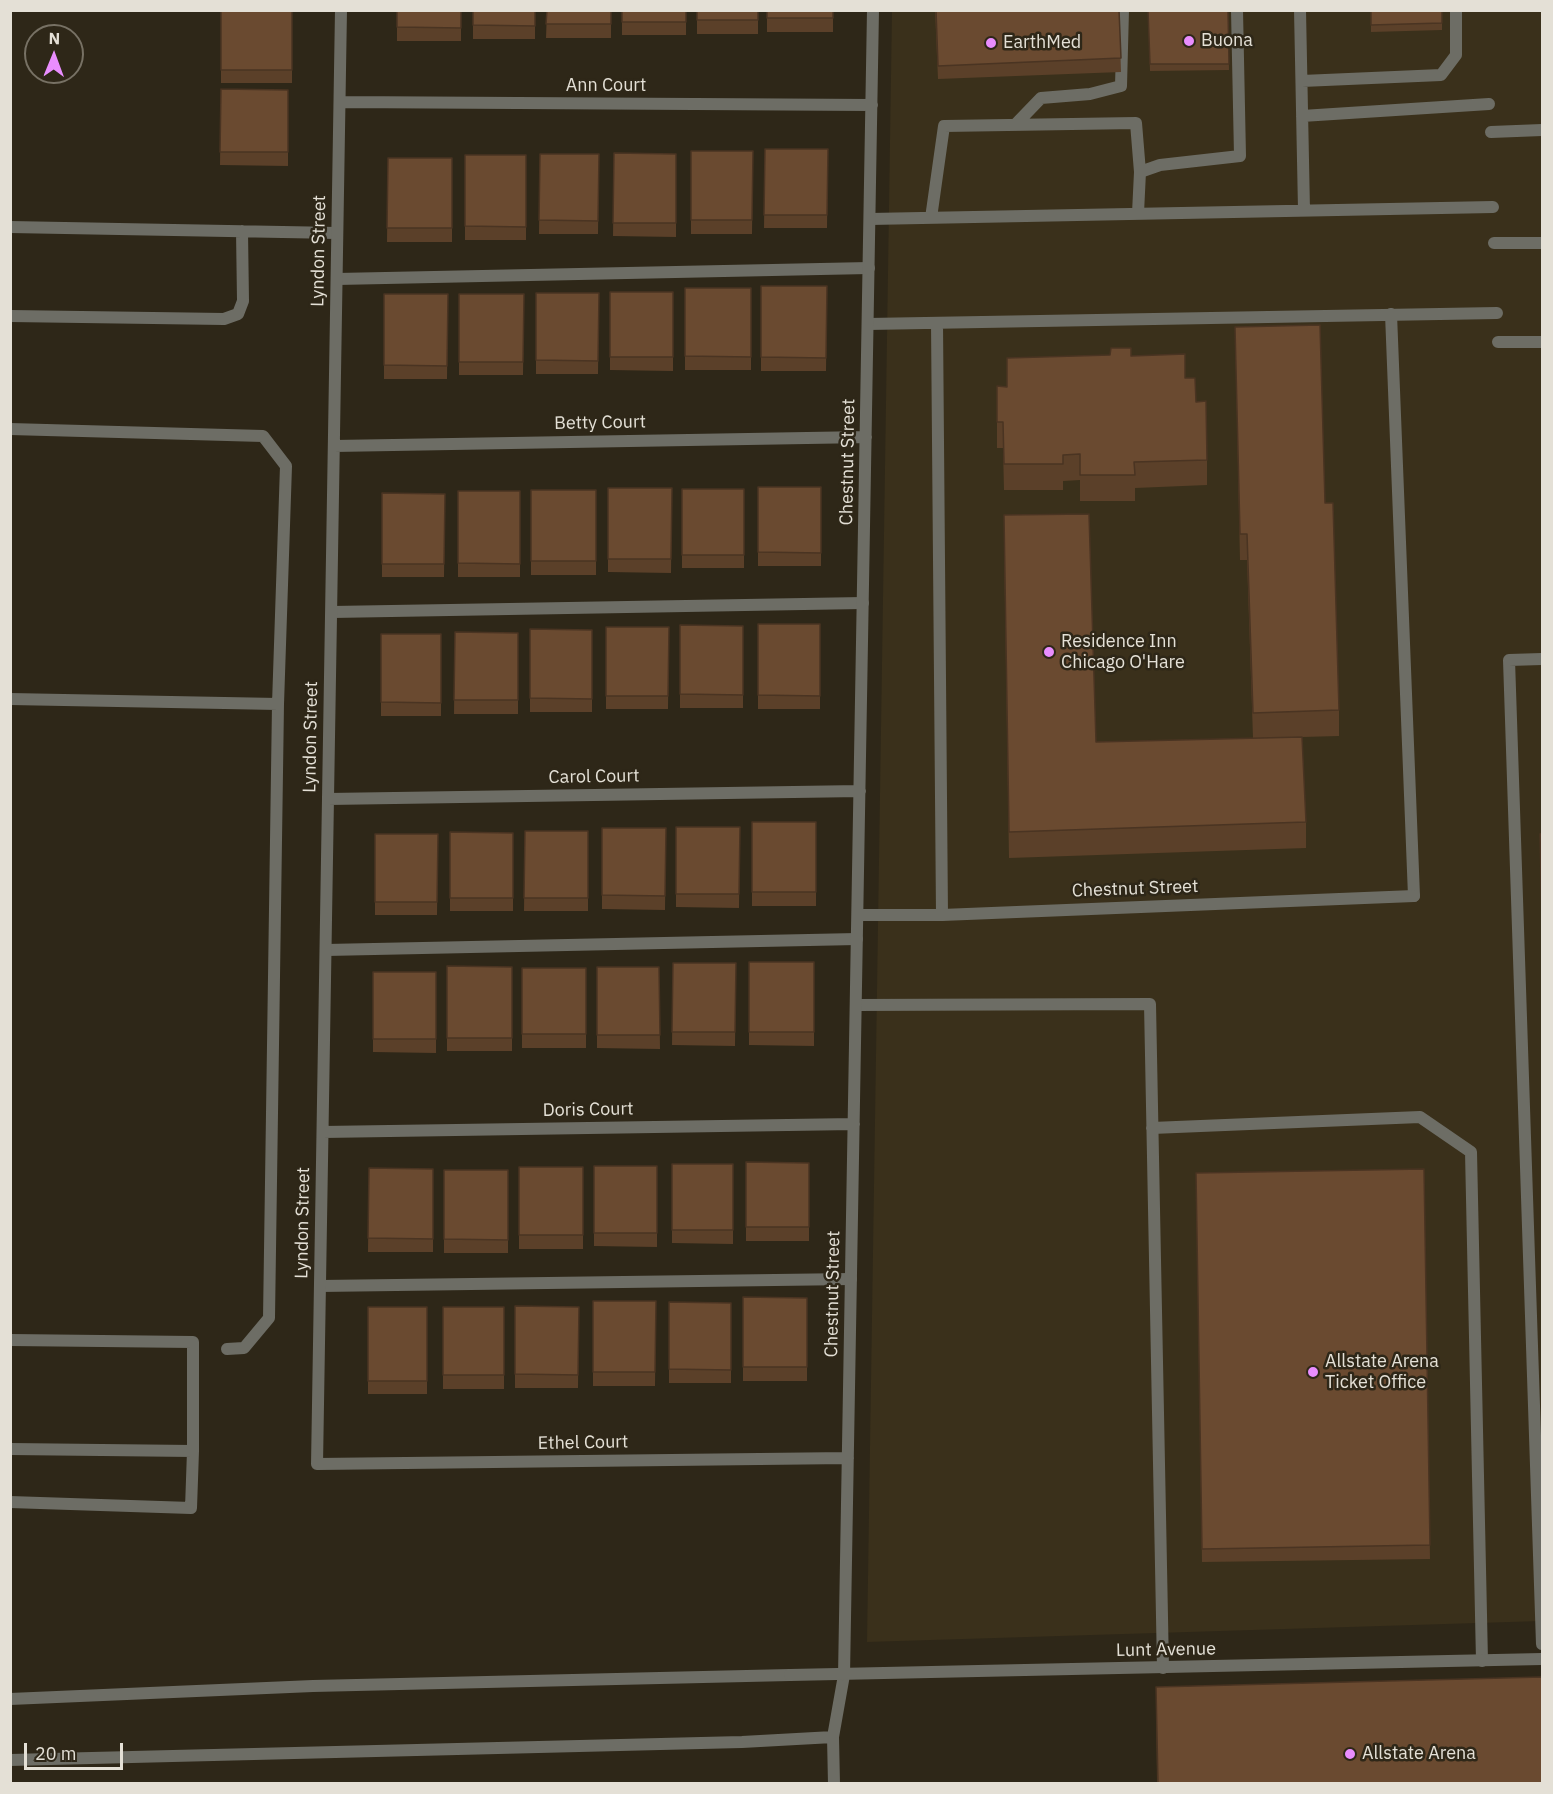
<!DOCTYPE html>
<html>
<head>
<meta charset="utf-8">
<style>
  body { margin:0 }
  #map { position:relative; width:1553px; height:1794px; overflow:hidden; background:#2e2718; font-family:"IBM Plex Sans",sans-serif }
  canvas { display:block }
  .frame { position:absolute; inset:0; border:12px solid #e4e0d6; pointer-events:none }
  .north { position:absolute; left:24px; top:24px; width:60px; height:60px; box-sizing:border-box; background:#2e2718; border:2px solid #777164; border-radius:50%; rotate:1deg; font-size:16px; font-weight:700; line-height:24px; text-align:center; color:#e4e0d6 }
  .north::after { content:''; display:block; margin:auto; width:21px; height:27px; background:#e98dfe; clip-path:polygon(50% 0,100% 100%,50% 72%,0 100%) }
  .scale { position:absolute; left:24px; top:1743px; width:99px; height:27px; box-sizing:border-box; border:3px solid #e4e0d6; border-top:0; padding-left:8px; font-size:18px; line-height:21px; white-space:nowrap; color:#e4e0d6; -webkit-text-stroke:4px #2e2718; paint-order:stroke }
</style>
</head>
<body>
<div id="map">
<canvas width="1553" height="1794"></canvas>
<div class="frame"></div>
<div class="north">N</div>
<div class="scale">20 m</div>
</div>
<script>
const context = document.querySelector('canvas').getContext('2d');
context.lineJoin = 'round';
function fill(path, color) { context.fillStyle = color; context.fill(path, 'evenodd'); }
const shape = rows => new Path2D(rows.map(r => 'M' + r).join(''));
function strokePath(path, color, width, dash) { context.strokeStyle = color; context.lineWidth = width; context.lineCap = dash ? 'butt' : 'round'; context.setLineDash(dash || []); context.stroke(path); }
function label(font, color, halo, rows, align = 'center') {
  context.font = font + ' "IBM Plex Sans",sans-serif'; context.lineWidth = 5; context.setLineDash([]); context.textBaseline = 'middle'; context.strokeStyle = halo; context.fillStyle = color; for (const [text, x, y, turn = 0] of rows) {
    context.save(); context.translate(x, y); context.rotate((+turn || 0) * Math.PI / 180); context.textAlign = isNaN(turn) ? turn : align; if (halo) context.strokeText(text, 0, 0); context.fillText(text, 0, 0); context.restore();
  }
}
fill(shape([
  [892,11,1542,11,1542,1621,867,1642]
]), '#3a301b');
strokePath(shape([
  [1300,10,1304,210],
  [1302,81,1441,75,1456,55,1456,10],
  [1302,116,1489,104],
  [1015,125,1041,98,1090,94,1121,86,1123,10],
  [1491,132,1542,130],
  [1140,172,1160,165,1240,156,1237,10],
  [931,218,944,126,1136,123,1140,172,1138,213],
  [870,219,1493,207],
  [10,227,337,233],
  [1494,243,1542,243],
  [337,279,869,268],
  [1391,314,1414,896],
  [10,316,224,319,238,314,243,301,242,231],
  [937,323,942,915],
  [868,324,1497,313],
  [1498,342,1542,342],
  [10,429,263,436,286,466,278,704,269,1318,244,1348,227,1349],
  [332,612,863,603],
  [1542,659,1509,660,1542,1644],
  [10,699,278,704],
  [326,950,857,939],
  [856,1005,1150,1004,1163,1668],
  [1152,1128,1420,1117,1471,1152,1482,1661],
  [320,1286,851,1279],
  [10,1340,193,1342,193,1451,191,1508,10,1502],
  [10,1449,193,1451],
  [10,1699,313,1686,790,1675],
  [10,1760,742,1742,833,1737],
  [834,1784,833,1737,844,1675]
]), '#6d6d65', 12);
strokePath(shape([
  [341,10,317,1464,848,1458],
  [340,102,872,105],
  [334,446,866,437],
  [328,799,860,791],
  [858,915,942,915,1414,896],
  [323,1132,854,1124],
  [790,1675,1542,1659],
  [844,1675,873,10]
]), '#6d6d65', 12);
fill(shape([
  [221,10,292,10,292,83,221,83],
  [397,10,461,10,461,41,397,41],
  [473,10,535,10,535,39,473,39],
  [547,10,611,10,611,38,546,38],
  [622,10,686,10,686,35,622,35],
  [697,10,758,10,758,34,697,34],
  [767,10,833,10,833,32,767,32],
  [935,10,1119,10,1121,72,938,79],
  [1148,10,1228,10,1229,70,1150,71],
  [1371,10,1442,10,1442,30,1371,32],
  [221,89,288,90,288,166,220,165],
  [765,149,828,149,827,228,764,228],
  [691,151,753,151,752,234,691,234],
  [614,153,676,154,676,237,613,236],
  [540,154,599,154,598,234,539,234],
  [465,155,526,155,526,240,465,240],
  [388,158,452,158,452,242,387,242],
  [761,286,827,286,826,371,761,371],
  [685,288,751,288,751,370,685,370],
  [610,292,673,292,673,371,610,370],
  [536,293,599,293,598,374,536,374],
  [384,294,448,294,447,379,384,379],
  [459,294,524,294,523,375,459,375],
  [1235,327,1325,503,1339,710,1339,736,1302,737,1306,822,1306,848,1009,858,1004,541,1096,742,1253,738,1247,560,1240,560],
  [1131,356,1185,378,1196,402,1207,460,1207,485,1135,488,1135,501,1080,501,1080,480,1063,481,1063,490,1004,490,1003,448,997,448,997,386,1007,387],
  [758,487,821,487,821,566,758,566],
  [608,488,672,488,671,573,608,572],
  [682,489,744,489,744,568,682,568],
  [531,490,596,490,596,575,531,575],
  [458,491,520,491,520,577,458,577],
  [382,493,445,494,444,577,382,577],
  [758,624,820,624,820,709,758,709],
  [680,625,743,626,743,708,680,708],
  [606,627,669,627,668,709,606,709],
  [530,629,592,630,592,712,530,712],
  [455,632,518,633,518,714,454,714],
  [381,634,441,634,441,716,381,716],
  [752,822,816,822,816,906,752,906],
  [676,827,740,827,739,908,676,907],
  [602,828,666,828,665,910,602,909],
  [525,831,588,831,588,911,524,911],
  [450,832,513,833,513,911,450,911],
  [375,834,438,834,437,915,375,915],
  [749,962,814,962,814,1046,749,1045],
  [673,963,736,963,735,1046,672,1045],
  [447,966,512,967,512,1051,447,1051],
  [597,967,659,967,660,1049,597,1048],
  [522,968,586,968,586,1048,522,1048],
  [373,972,436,972,436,1053,373,1052],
  [746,1162,809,1163,809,1241,746,1241],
  [672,1164,733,1164,733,1244,672,1243],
  [594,1166,657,1166,657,1247,594,1246],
  [519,1167,583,1167,583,1249,519,1249],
  [369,1168,433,1169,433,1252,368,1252],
  [1424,1169,1430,1559,1202,1562,1196,1173],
  [444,1170,508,1170,508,1253,444,1253],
  [743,1297,807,1298,807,1381,743,1381],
  [593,1301,656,1301,655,1386,593,1386],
  [669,1302,731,1303,731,1383,669,1383],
  [515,1306,579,1307,578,1388,515,1388],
  [368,1307,427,1307,427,1394,368,1394],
  [443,1307,504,1307,504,1389,443,1389],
  [1156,1687,1542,1784,1157,1784]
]), '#5b4029');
const building = shape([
  [221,10,292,10,292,70,221,70,221,10],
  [397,10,461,10,461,28,397,27,397,10],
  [473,10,535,10,535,26,473,25,473,10],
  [547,10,611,10,611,24,546,24,547,10],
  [622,10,686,10,686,22,622,22,622,10],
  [697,10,758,10,758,20,697,20,697,10],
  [767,10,833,10,833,18,767,18,767,10],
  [936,10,1119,10,1121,58,938,66,936,10],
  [1148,10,1228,10,1229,64,1150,64,1148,10],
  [1371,10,1442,10,1442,23,1371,25,1371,10],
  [221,89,288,90,288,152,220,152,221,89],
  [765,149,828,149,827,215,764,215,765,149],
  [691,151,753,151,752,220,691,220,691,151],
  [614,153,676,154,676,223,613,223,614,153],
  [540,154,599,154,598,221,539,220,540,154],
  [465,155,526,155,526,227,465,226,465,155],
  [388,158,452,158,452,228,387,228,388,158],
  [761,286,827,286,826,358,761,357,761,286],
  [685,288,751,288,751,357,685,356,685,288],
  [610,292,673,292,673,357,610,357,610,292],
  [536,293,599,293,598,361,536,360,536,293],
  [384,294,448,294,447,366,384,365,384,294],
  [459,294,524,294,523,362,459,362,459,294],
  [1320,325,1325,503,1333,503,1339,710,1253,713,1247,534,1240,534,1235,327,1320,325],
  [1111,348,1131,348,1131,356,1185,354,1185,378,1195,378,1196,402,1206,401,1207,460,1134,462,1135,475,1080,475,1080,454,1063,455,1063,464,1004,464,1003,422,997,422,997,386,1007,387,1007,358,1110,355,1111,348],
  [758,487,821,487,821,553,758,552,758,487],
  [608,488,672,488,671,559,608,559,608,488],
  [682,489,744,489,744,555,682,555,682,489],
  [531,490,596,490,596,561,531,561,531,490],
  [458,491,520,491,520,564,458,563,458,491],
  [382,493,445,494,444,564,382,564,382,493],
  [1089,514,1096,742,1302,737,1306,822,1009,832,1004,515,1089,514],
  [758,624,820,624,820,696,758,695,758,624],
  [680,625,743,626,743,695,680,694,680,625],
  [606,627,669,627,668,696,606,696,606,627],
  [530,629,592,630,592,699,530,698,530,629],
  [455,632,518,633,518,700,454,700,455,632],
  [381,634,441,634,441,703,381,702,381,634],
  [752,822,816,822,816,892,752,892,752,822],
  [676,827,740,827,739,894,676,894,676,827],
  [602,828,666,828,665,896,602,895,602,828],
  [525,831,588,831,588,898,524,898,525,831],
  [450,832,513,833,513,898,450,898,450,832],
  [1542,833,1542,922,1540,834,1542,833],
  [375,834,438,834,437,902,375,902,375,834],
  [749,962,814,962,814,1032,749,1032,749,962],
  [673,963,736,963,735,1032,672,1032,673,963],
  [447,966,512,967,512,1038,447,1038,447,966],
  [597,967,659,967,660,1035,597,1035,597,967],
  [522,968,586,968,586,1034,522,1034,522,968],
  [373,972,436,972,436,1039,373,1039,373,972],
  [746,1162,809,1163,809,1227,746,1227,746,1162],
  [672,1164,733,1164,733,1230,672,1230,672,1164],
  [594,1166,657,1166,657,1233,594,1233,594,1166],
  [519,1167,583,1167,583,1235,519,1235,519,1167],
  [369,1168,433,1169,433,1239,368,1238,369,1168],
  [1424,1169,1430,1545,1202,1549,1196,1173,1424,1169],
  [444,1170,508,1170,508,1240,444,1239,444,1170],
  [743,1297,807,1298,807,1367,743,1367,743,1297],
  [593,1301,656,1301,655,1372,593,1372,593,1301],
  [669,1302,731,1303,731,1370,669,1369,669,1302],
  [515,1306,579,1307,578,1375,515,1374,515,1306],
  [368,1307,427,1307,427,1381,368,1381,368,1307],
  [443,1307,504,1307,504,1375,443,1375,443,1307],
  [1542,1677,1542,1784,1158,1784,1156,1687,1542,1677]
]);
fill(building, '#6a4a30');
strokePath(building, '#4a3422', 1.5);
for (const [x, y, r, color] of [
  [1189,41,6,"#e98dfe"],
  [991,43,6,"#e98dfe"],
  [1049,652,6,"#e98dfe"],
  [1313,1372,6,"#e98dfe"],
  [1350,1754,6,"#e98dfe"]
]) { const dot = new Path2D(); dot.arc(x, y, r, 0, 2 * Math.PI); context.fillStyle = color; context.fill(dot); strokePath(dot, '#2e2718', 2); }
label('18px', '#e4e0d6', '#2e2718', [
  ["Buona",1201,41],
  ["EarthMed",1003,43],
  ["Residence Inn",1061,642],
  ["Chicago O'Hare",1061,663],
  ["Allstate Arena",1325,1362],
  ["Ticket Office",1325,1383],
  ["Allstate Arena",1362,1754]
], 'left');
label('18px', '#e4e0d6', '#2e2718', [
  ["Ann Court",606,86],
  ["Lyndon Street",319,251,-89],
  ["Betty Court",600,423,-1],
  ["Chestnut Street",848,462,-89],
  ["Lyndon Street",311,737,-89],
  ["Carol Court",594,777,-1],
  ["Chestnut Street",1135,889,-2],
  ["Doris Court",588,1110,-1],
  ["Lyndon Street",303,1223,-89],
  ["Chestnut Street",833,1294,-89],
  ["Ethel Court",583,1443,-1],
  ["Lunt Avenue",1166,1650,-1]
]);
</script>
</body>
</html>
